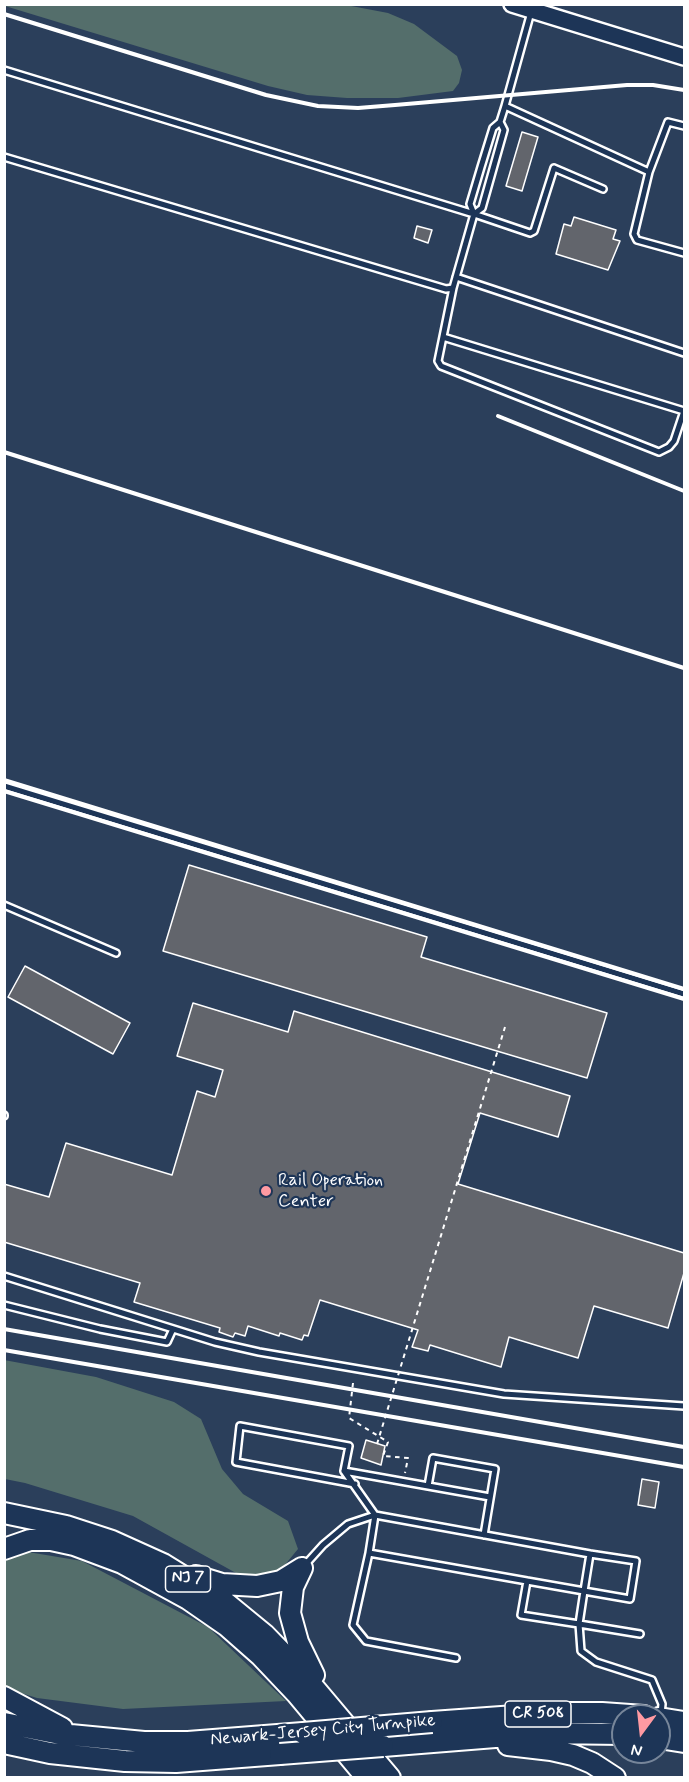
<!DOCTYPE html>
<html>
<head>
<meta charset="utf-8">
<style>
  body { margin:0 }
  #map { position:relative; width:689px; height:1782px; overflow:hidden; background:#2b3f5b; font-family:Mynerve,sans-serif }
  canvas { display:block }
  .frame { position:absolute; inset:0; border:6px solid #fff; pointer-events:none }
  .north { position:absolute; left:611px; top:1704px; width:60px; height:60px; box-sizing:border-box; background:#1d3557; border:2px solid #77869a; border-radius:50%; rotate:195deg; font-size:16px; font-weight:700; line-height:24px; text-align:center; color:#fff }
  .north::after { content:''; display:block; margin:auto; width:21px; height:27px; background:#ff9aa2; clip-path:polygon(50% 0,100% 100%,50% 72%,0 100%) }
</style>
</head>
<body>
<div id="map">
<canvas width="689" height="1782"></canvas>
<div class="frame"></div>
<div class="north">N</div>
</div>
<script>
const context = document.querySelector('canvas').getContext('2d');
context.lineJoin = 'round';
function fill(path, color) { context.fillStyle = color; context.fill(path, 'evenodd'); }
const shape = rows => new Path2D(rows.map(r => 'M' + r).join(''));
function strokePath(path, color, width, dash) { context.strokeStyle = color; context.lineWidth = width; context.lineCap = dash ? 'butt' : 'round'; context.setLineDash(dash || []); context.stroke(path); }
function label(font, color, halo, rows, align = 'center') {
  context.font = font + ' Mynerve,sans-serif'; context.lineWidth = 4.5; context.setLineDash([]); context.textBaseline = 'middle'; context.strokeStyle = halo; context.fillStyle = color; for (const [text, x, y, turn = 0] of rows) {
    context.save(); context.translate(x, y); context.rotate((+turn || 0) * Math.PI / 180); context.textAlign = isNaN(turn) ? turn : align; if (halo) context.strokeText(text, 0, 0); context.fillText(text, 0, 0); context.restore();
  }
}
fill(shape([
  [4,5,346,5,388,13,414,24,457,56,462,70,459,83,453,91,398,98,347,98,307,95,268,86,5,6],
  [4,1360,96,1377,174,1402,201,1419,222,1469,243,1494,288,1521,298,1549,279,1572,245,1578,133,1516,25,1483,5,1479],
  [4,1548,82,1561,208,1627,286,1701,123,1709,37,1698,5,1688]
]), '#546e6b');
const building = shape([
  [522,132,538,137,522,191,506,186,522,132],
  [574,217,616,230,613,239,620,241,608,270,556,254,564,224,571,226,574,217],
  [417,226,432,230,428,243,414,238,417,226],
  [189,865,427,937,421,957,607,1013,587,1078,163,951,189,865],
  [25,966,130,1023,113,1054,8,997,25,966],
  [193,1003,288,1032,294,1011,570,1096,558,1137,480,1113,458,1184,684,1253,684,1273,668,1328,594,1306,578,1358,509,1337,501,1367,430,1345,428,1351,412,1347,418,1330,320,1300,308,1336,304,1335,302,1340,280,1333,279,1336,248,1326,245,1336,235,1333,233,1337,219,1332,220,1328,134,1302,140,1283,4,1242,4,1184,49,1197,66,1143,172,1175,197,1091,215,1097,223,1070,177,1056,193,1003],
  [366,1440,385,1446,381,1465,361,1458,366,1440],
  [642,1479,659,1482,655,1508,638,1505,642,1479]
]);
fill(building, '#62656c');
strokePath(building, '#fff', 1.5);
const service = shape([
  [531,12,505,106,649,172],
  [4,70,474,214,530,233,534,231,554,168,603,189],
  [684,126,668,122,649,172,634,234,637,240,684,253],
  [4,157,446,289,453,288,474,214,470,204,481,167,493,128,500,122,505,106],
  [474,214,482,208,504,130,500,122],
  [456,277,684,353],
  [453,288,438,361,441,366,659,452,669,447,674,441,684,411],
  [443,337,684,411],
  [4,786,684,994],
  [4,905,116,953],
  [4,1115,4,1116],
  [4,1276,215,1342,259,1352,504,1394,684,1406],
  [4,1305,100,1329,167,1342,173,1329],
  [344,1471,375,1515,369,1553,527,1581,521,1615,579,1624,581,1651,596,1662,652,1680,662,1704,661,1714],
  [355,1484,236,1462,240,1426,349,1446,344,1471,490,1497],
  [428,1486,433,1458,495,1469,484,1535],
  [369,1553,353,1625,366,1641,456,1658],
  [305,1565,323,1545,348,1524,375,1515,590,1554],
  [527,1581,584,1591,630,1599,636,1561,590,1554,584,1591,579,1624,640,1634]
]);
const secondary = shape([
  [512,4,684,57]
]);
const motorway = shape([
  [4,1513,66,1526,112,1541,163,1564,226,1603,265,1635,300,1671,390,1778],
  [4,1549,30,1540,51,1540,74,1545,122,1563,188,1599,227,1626,261,1656,297,1694,367,1778],
  [302,1568,293,1587,290,1613,298,1642,314,1675],
  [196,1576,222,1584,257,1586,281,1581,302,1568],
  [4,1697,62,1728],
  [659,1718,684,1722],
  [432,1722,557,1713,602,1713,644,1716],
  [4,1723,60,1734,144,1742,188,1742,303,1733],
  [659,1738,684,1742],
  [4,1743,50,1753,125,1761,176,1762,280,1754],
  [508,1745,551,1750,573,1755,592,1763,615,1778],
  [383,1746,545,1733,623,1734]
]);
strokePath(service, '#fff', 10);
strokePath(secondary, '#fff', 20);
strokePath(motorway, '#fff', 24);
strokePath(shape([
  [353,1383,349,1418,388,1442,383,1456,408,1458,405,1473]
]), '#fff', 2, [4.5, 4.5]);
strokePath(service, '#1d3557', 5);
strokePath(secondary, '#1d3557', 15);
strokePath(motorway, '#1d3557', 20);
strokePath(shape([
  [4,14,266,95,318,106,358,108,395,105,627,85,653,85,684,90],
  [498,416,684,491],
  [4,452,684,668],
  [4,780,684,989],
  [4,791,684,999],
  [4,1329,684,1447],
  [4,1350,684,1467]
]), '#fff', 4);
const motorwayBridge = shape([
  [303,1733,432,1722],
  [280,1754,383,1746]
]);
strokePath(motorwayBridge, '#fff', 24, []);
strokePath(shape([
  [377,1444,505,1027]
]), '#fff', 2, [4.5, 4.5]);
strokePath(motorwayBridge, '#1d3557', 20);
for (const [x, y, r, color] of [
  [266,1191,6,"#ff9aa2"]
]) { const dot = new Path2D(); dot.arc(x, y, r, 0, 2 * Math.PI); context.fillStyle = color; context.fill(dot); strokePath(dot, '#1d3557', 2); }
for (const [x, y, w] of [
  [188,1579,45],
  [538,1714,66]
]) { const box = new Path2D(); box.roundRect(x - w / 2, y - 13, w, 26, 4.5); context.fillStyle = '#1d3557'; context.fill(box); strokePath(box, '#fff', 1.5); }
label('bold 16px', '#fff', null, [
  ["NJ 7",188,1579],
  ["CR 508",538,1714]
]);
label('18px', '#fff', '#1d3557', [
  ["Rail Operation",278,1181],
  ["Center",278,1202]
], 'left');
label('18px', '#fff', '#1d3557', [
  ["Newark-Jersey City Turnpike",323,1731,-5]
]);
</script>
</body>
</html>
